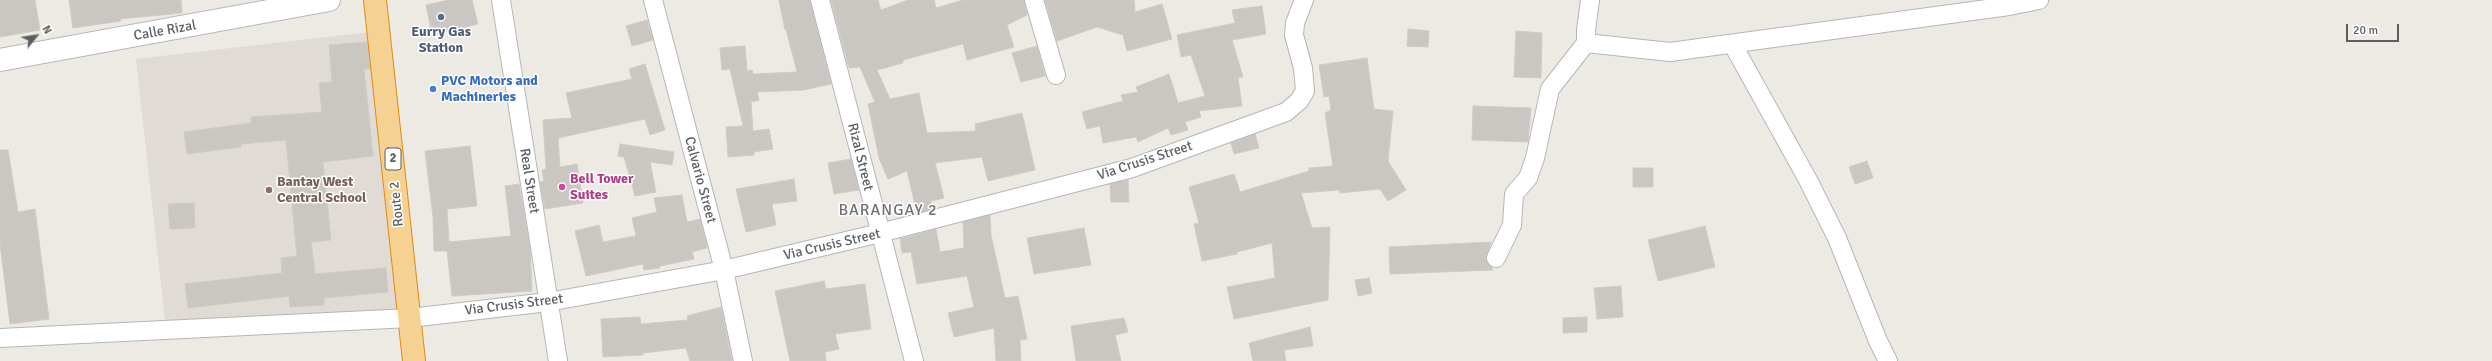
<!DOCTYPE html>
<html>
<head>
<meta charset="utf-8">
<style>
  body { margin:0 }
  #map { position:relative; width:2492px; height:361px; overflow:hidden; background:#edeae3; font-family:Signika,sans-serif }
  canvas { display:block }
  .north { position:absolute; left:16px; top:16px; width:40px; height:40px; -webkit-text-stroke:3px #fff; paint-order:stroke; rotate:60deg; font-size:11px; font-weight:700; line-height:16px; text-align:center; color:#5b5f63 }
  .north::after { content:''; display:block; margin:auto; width:14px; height:18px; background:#5b5f63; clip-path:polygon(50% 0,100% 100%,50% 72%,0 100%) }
  .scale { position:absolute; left:2346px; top:24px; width:53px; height:18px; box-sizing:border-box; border:2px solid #5b5f63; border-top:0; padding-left:5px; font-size:12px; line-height:14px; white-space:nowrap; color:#5b5f63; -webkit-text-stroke:3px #fff; paint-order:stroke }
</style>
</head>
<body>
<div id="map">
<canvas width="2492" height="361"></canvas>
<div class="north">N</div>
<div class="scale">20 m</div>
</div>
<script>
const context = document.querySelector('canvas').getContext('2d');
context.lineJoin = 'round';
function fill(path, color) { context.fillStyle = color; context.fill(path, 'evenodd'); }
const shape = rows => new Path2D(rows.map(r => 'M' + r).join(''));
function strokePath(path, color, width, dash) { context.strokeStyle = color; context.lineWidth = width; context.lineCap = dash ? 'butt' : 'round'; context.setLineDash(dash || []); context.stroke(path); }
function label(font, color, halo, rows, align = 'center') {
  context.font = font + ' Signika,sans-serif'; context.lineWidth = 3; context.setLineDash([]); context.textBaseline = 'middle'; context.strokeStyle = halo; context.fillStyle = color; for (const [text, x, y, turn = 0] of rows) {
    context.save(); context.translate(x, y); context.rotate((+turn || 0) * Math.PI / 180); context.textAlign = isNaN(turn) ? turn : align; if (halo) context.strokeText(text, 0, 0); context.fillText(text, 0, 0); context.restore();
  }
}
fill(shape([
  [370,32,402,321,167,338,136,59]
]), '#e0dbd4');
const building = shape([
  [0,0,35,0,40,30,0,37,0,0],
  [69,0,181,0,182,13,120,19,121,21,73,28,69,0],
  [449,0,472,0,478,24,432,35,426,5,449,0],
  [779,0,810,0,831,84,804,90,757,92,759,100,751,102,753,131,769,129,773,149,754,152,754,155,728,157,726,127,743,126,730,69,722,70,720,48,745,46,747,71,752,70,753,74,797,72,786,29,785,30,779,0],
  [831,0,878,0,881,10,908,0,934,0,936,8,963,0,1024,0,1027,15,1007,25,1014,47,967,60,963,44,903,60,903,63,877,70,890,99,919,93,927,133,976,131,975,124,1022,113,1035,170,988,181,982,157,935,163,944,198,931,201,932,209,917,213,907,171,888,179,879,158,868,104,875,102,860,67,849,68,831,0],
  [1045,0,1134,0,1135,12,1162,4,1172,39,1127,51,1123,35,1097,27,1057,41,1045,0],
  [1262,6,1266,34,1232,40,1243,77,1238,78,1242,106,1199,111,1201,117,1185,122,1188,130,1171,135,1168,128,1138,142,1136,137,1103,143,1100,126,1087,129,1082,112,1123,101,1121,95,1138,92,1136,87,1169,74,1178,103,1205,96,1191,55,1181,57,1177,35,1235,23,1232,10,1262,6],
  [647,20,653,40,632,46,626,26,647,20],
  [1408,29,1429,31,1428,47,1407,46,1408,29],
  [1516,31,1542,33,1541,78,1514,77,1516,31],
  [367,42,370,69,364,69,373,156,323,162,331,240,311,242,315,274,386,268,388,292,324,298,324,305,290,307,289,296,188,308,185,284,282,273,281,258,297,256,286,140,241,144,241,147,187,154,184,132,251,123,251,117,322,112,319,83,332,82,329,45,367,42],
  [1037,46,1045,76,1021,82,1012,53,1037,46],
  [1367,58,1374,109,1393,111,1388,161,1406,190,1388,201,1380,189,1340,193,1339,190,1301,193,1312,228,1330,227,1328,300,1234,319,1227,287,1275,278,1272,243,1237,252,1237,254,1202,261,1194,224,1199,223,1189,187,1234,174,1240,192,1309,171,1309,168,1333,166,1325,113,1331,110,1329,96,1324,97,1319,65,1367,58],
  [645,64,665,130,650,135,645,119,558,138,560,167,577,164,583,203,545,209,540,182,544,181,542,170,546,169,543,120,572,118,566,93,632,79,629,69,645,64],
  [1473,106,1531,108,1528,142,1472,140,1473,106],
  [1255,134,1259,148,1234,154,1231,143,1255,134],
  [620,144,674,152,672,165,650,162,656,192,635,196,624,157,618,156,620,144],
  [470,146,477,206,447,209,449,242,511,236,505,186,519,184,530,248,532,291,452,296,447,251,434,251,433,217,425,151,470,146],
  [0,150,8,150,18,212,35,209,49,319,10,324,0,244,0,150],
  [851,159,859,190,834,194,828,163,851,159],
  [1867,161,1873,178,1855,184,1849,167,1867,161],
  [1633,168,1653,168,1653,187,1633,187,1633,168],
  [794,179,797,201,772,204,776,225,746,232,736,189,794,179],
  [1128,180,1129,202,1111,202,1110,184,1128,180],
  [682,195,687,222,700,219,707,248,692,252,694,259,660,266,660,268,644,270,643,264,586,276,575,231,599,225,603,242,636,236,632,218,657,212,654,198,682,195],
  [194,203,195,228,170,229,168,204,194,203],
  [990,215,991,235,1005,298,1018,296,1027,339,1020,340,1021,361,996,361,994,328,954,337,948,313,974,307,967,276,917,284,911,252,902,253,900,239,936,229,940,252,964,248,963,222,990,215],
  [1705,226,1715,267,1658,281,1648,240,1705,226],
  [1084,228,1091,265,1034,274,1027,238,1084,228],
  [1491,242,1486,258,1493,270,1390,274,1389,247,1491,242],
  [1369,278,1372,293,1358,296,1355,280,1369,278],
  [824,281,826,289,865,284,871,329,835,334,839,349,825,352,826,361,790,361,775,291,824,281],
  [1621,286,1623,317,1597,319,1594,288,1621,286],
  [721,307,732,361,690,361,686,348,643,353,643,355,603,357,601,319,640,317,641,324,688,320,687,316,721,307],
  [1587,317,1587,332,1563,333,1563,318,1587,317],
  [1124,318,1128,332,1115,335,1121,361,1076,361,1071,326,1124,318],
  [1310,327,1313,346,1284,350,1286,361,1253,361,1249,343,1310,327]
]);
fill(building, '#cac7c2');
strokePath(building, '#d1cbc2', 1);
const street = shape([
  [501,0,558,361],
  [653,0,724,270,743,361],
  [820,0,914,361],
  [1034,0,1056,75],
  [1586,43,1670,52,2009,6,2039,0],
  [1733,45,1808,180,1837,238,1878,341,1888,361],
  [1496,258,1512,225,1514,194,1528,178,1535,158,1550,89,1586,43,1586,30,1590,0],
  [0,338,410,318,548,302,724,270,880,233,1132,168,1286,112,1299,101,1305,91,1303,68,1294,35,1295,23,1304,0]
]);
const secondary = shape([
  [0,60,329,0]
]);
const highway = shape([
  [375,0,414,361]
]);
strokePath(street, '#b3b6b9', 20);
strokePath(secondary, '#b5b8bc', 24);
strokePath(highway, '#df8a11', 24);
strokePath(street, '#fff', 18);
strokePath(secondary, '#fff', 22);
strokePath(highway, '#f5d292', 22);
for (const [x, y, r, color] of [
  [441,17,4,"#5c6f8a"],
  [433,89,4,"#3f7fe0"],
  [562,187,4,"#d1479c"],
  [269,190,4,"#8d6e63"]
]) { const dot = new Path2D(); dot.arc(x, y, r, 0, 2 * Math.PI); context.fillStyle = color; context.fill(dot); strokePath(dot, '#fff', 1.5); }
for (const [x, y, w] of [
  [393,159,16]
]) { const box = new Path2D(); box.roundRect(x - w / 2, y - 11, w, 22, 3); context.fillStyle = '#fff'; context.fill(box); strokePath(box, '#5b5f63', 1); }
label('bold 13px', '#5b5f63', null, [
  ["2",393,159]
]);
label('14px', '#5b5f63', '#fff', [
  ["Calle Rizal",165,31,-10],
  ["Rizal Street",860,157,76],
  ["Via Crusis Street",1145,161,-18],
  ["Calvario Street",700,180,75],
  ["Real Street",529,181,81],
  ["Route 2",397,204,-96],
  ["Via Crusis Street",832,245,-13],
  ["Via Crusis Street",514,305,-7]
]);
label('bold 14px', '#4e5e75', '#fff', [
  ["Eurry Gas",441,32],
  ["Station",441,48]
]);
label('bold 14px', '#366cbe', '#fff', [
  ["PVC Motors and",441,81],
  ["Machineries",441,97]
], 'left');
label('bold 14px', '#b23c85', '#fff', [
  ["Bell Tower",570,179],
  ["Suites",570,195]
], 'left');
label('bold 14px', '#785e54', '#fff', [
  ["Bantay West",277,182],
  ["Central School",277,198]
], 'left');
context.letterSpacing = '1px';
label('16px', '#6c7175', '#fff', [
  ["BARANGAY 2",888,211]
]);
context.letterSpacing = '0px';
</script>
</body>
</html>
